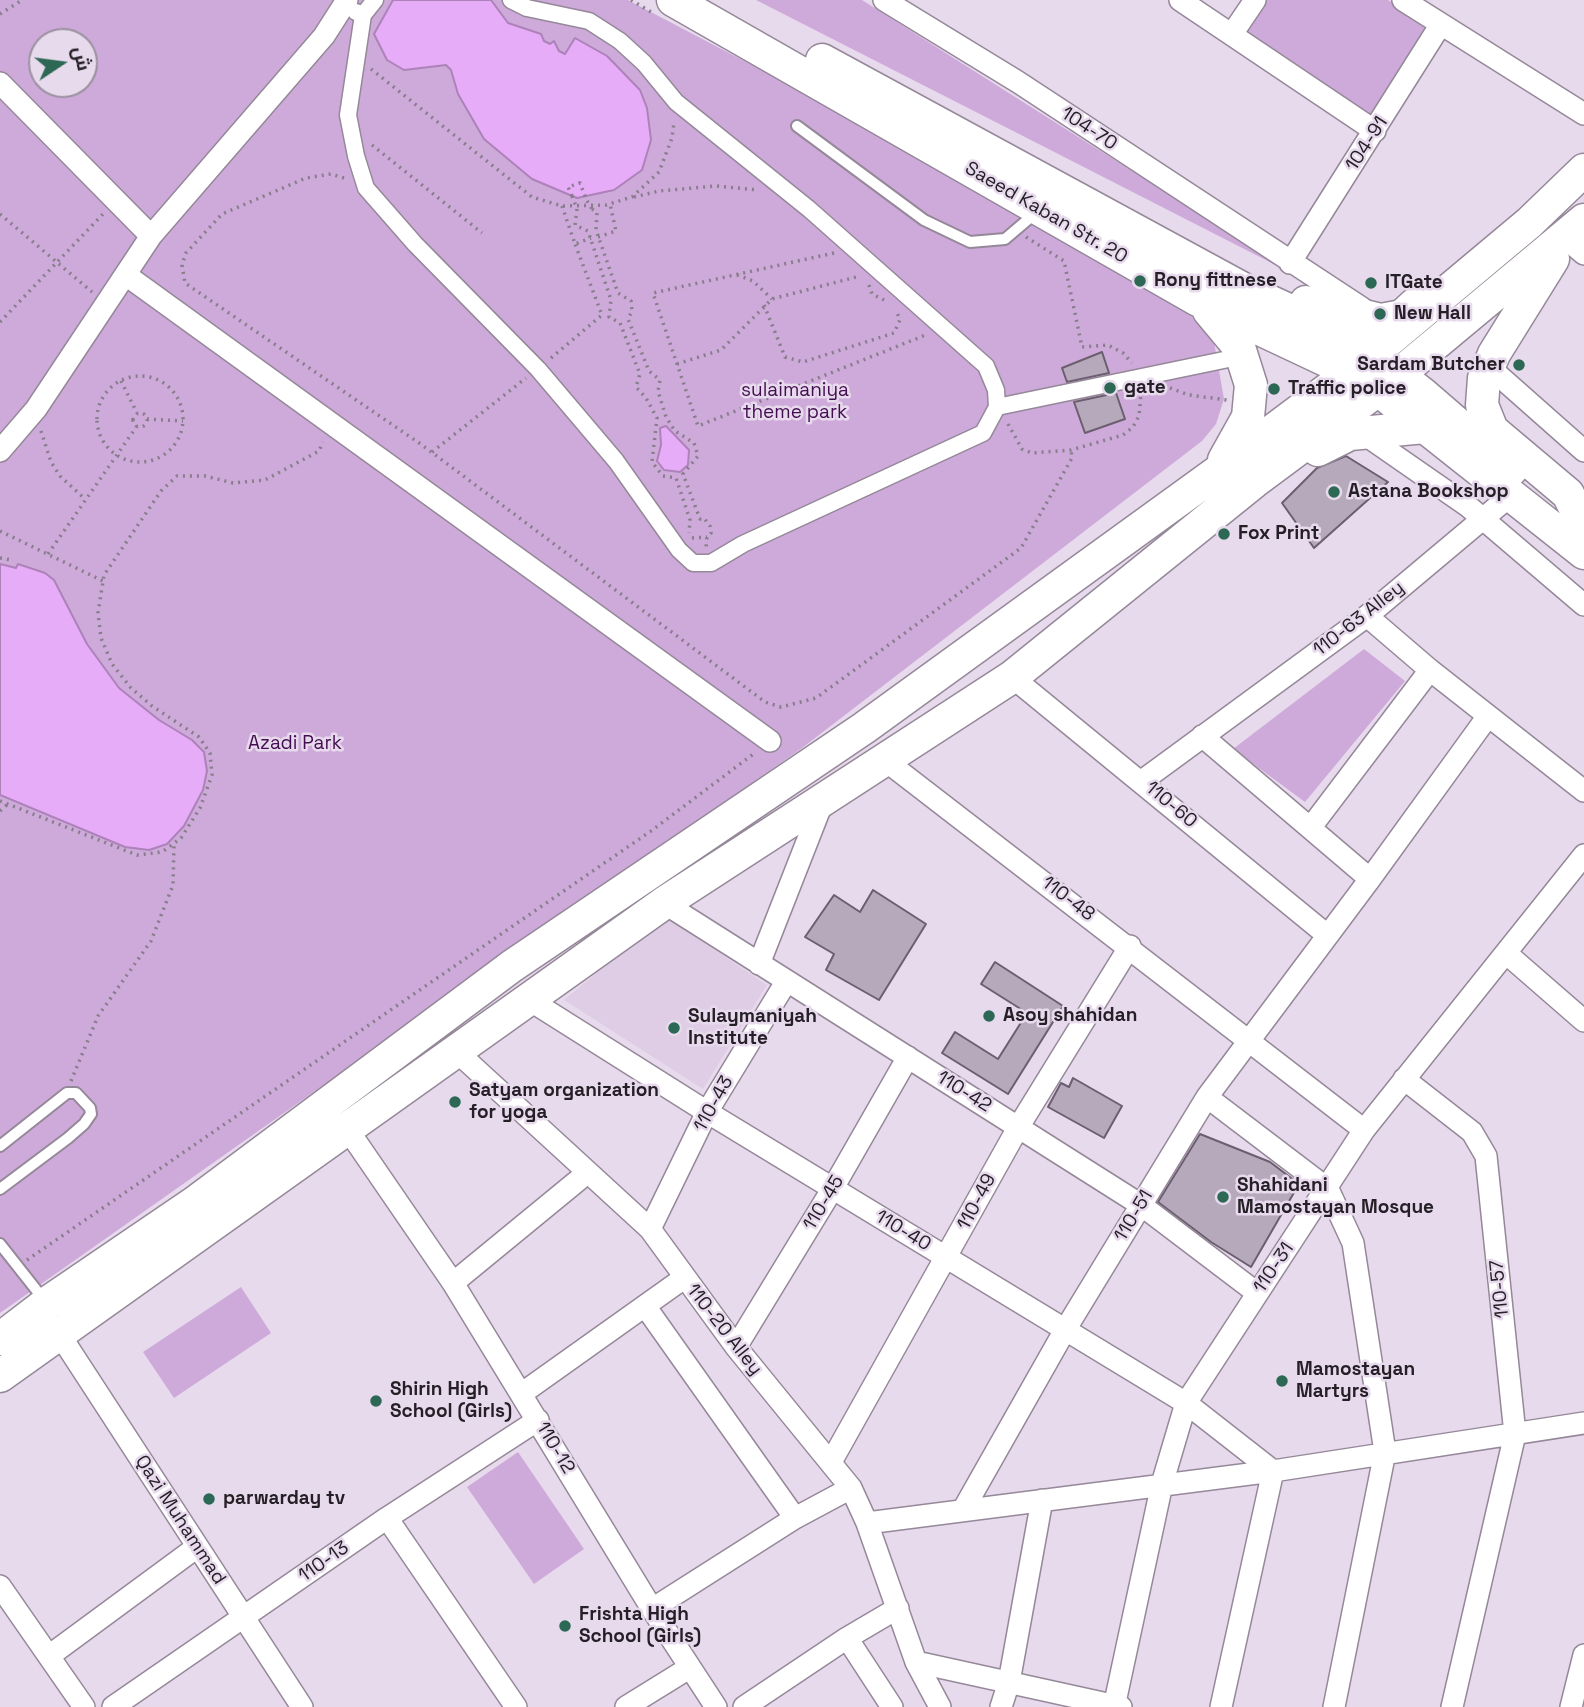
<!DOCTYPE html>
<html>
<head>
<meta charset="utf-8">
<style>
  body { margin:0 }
  #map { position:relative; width:1584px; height:1707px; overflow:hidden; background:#e8daed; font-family:"Space Grotesk",Cairo,sans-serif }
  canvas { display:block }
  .north { position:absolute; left:28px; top:28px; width:70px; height:70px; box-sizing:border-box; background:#e8daed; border:2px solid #9a909e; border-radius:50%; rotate:77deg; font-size:19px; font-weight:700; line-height:28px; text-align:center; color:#252027 }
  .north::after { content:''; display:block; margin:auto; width:24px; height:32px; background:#2c6854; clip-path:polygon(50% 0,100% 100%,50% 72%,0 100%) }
</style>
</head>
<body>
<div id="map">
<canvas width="1584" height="1707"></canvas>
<div class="north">ش</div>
</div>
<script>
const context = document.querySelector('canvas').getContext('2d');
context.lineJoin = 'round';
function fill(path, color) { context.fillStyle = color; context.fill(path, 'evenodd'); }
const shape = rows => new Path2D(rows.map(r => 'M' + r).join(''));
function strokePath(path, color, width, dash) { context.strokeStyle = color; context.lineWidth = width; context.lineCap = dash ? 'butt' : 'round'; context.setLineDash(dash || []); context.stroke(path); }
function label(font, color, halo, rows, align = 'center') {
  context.font = font + ' "Space Grotesk",sans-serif'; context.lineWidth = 5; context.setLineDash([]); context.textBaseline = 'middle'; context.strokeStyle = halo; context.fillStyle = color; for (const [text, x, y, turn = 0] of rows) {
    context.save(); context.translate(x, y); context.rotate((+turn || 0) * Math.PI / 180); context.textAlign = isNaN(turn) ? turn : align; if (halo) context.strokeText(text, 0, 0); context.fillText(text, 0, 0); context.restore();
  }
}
fill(shape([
  [664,916,767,985,703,1089,564,1000]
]), '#dfcde5');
fill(shape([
  [0,0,628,0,790,85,1183,309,1196,319,1214,342,1224,399,1216,424,1202,441,802,748,0,1313],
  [42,42,84,42,84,84,42,84],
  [756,0,862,0,1301,278,1023,136],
  [1264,0,1388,0,1428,26,1371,115,1243,33],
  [1364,649,1405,681,1305,802,1233,749],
  [241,1287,271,1333,174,1398,143,1352],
  [518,1452,584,1549,534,1584,467,1487]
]), '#ceaada');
const water = shape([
  [393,0,491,0,508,23,541,34,544,41,550,44,554,41,559,51,565,54,575,38,607,56,640,90,647,108,651,140,642,170,614,190,577,198,532,179,484,139,458,94,451,70,446,65,404,70,387,60,374,34,393,0],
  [666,426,689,450,688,465,680,472,664,470,657,461,661,445,660,428,666,426],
  [0,564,16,568,18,564,45,573,54,580,87,644,119,688,159,720,192,740,204,752,207,771,203,790,184,826,167,844,149,850,125,847,0,795,0,564]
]);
fill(water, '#e6acf8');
strokePath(water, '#ac82b9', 2);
const building = shape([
  [1102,352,1109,373,1067,382,1062,368,1102,352],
  [1116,393,1125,419,1085,433,1074,402,1116,393],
  [1346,456,1388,482,1314,548,1282,503,1317,468,1346,456],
  [873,890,926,924,879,1000,826,970,834,954,805,937,834,895,860,912,873,890],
  [995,962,1063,1006,1008,1094,942,1053,955,1032,998,1059,1027,1013,981,984,995,962],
  [1073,1078,1122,1106,1104,1138,1048,1107,1061,1083,1069,1087,1073,1078],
  [1200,1134,1270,1162,1299,1184,1251,1267,1211,1242,1158,1202,1200,1134]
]);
fill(building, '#b6a9bb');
strokePath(building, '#6b5f6f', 2);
const service = shape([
  [797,126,924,220,970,242,1005,239,1038,211],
  [0,1146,67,1093,76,1093,90,1108,91,1114,84,1124,68,1138,0,1189],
  [0,1244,45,1301]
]);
const pedestrian = shape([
  [356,12,363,15,375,0],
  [363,15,348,115,356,156,366,188,415,244,538,369,616,461,679,550,693,563,711,563,743,544,983,433,997,407,996,390,986,366,809,209,676,102,644,63,620,41,589,21,527,8,511,0],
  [997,407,1243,356]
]);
const minor = shape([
  [884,0,1018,82,1362,308],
  [1180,0,1375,131],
  [1403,0,1584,114],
  [1232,34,1255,0],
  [0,83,151,236],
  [1565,238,1584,254],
  [1290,263,1441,24],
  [126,275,770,741],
  [1488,366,1584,451],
  [1361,432,1469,507,1584,605],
  [0,451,36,409,151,236,324,36,347,0],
  [1367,616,1430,670,1584,791],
  [1012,677,1327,935],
  [1202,736,1370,879],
  [886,761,1364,1130],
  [1142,781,1367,616,1510,496],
  [1311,827,1430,670],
  [664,903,1141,1205,1257,1293],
  [1507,954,1584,1021],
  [759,964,823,801],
  [528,999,707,1112,1186,1403,1273,1471,1221,1707],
  [456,1051,650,1229,736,1347,851,1488,867,1523,916,1662,940,1707],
  [1404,1079,1472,1132,1486,1156,1515,1434,1452,1707],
  [1207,1097,1328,1189,1353,1243,1385,1452,1334,1707],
  [346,1127,453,1283,652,1609,716,1707],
  [650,1229,707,1112,786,982],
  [453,1283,587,1173],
  [645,1306,795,1518],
  [58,1332,302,1707],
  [736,1347,833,1188,908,1057],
  [521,1394,684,1278],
  [831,1462,1019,1126,1130,946],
  [963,1510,1065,1330,1207,1097,1370,879,1488,716],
  [387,1518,516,1707],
  [867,1523,1273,1471,1584,1423],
  [0,1586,84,1707],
  [652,1609,795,1518,851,1488],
  [847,1638,892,1707],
  [49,1656,197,1547],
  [916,1662,1121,1707],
  [113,1707,387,1518,538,1420],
  [626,1707,689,1668],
  [744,1707,847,1638,898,1608],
  [1001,1707,1009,1682,1042,1500],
  [1114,1707,1162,1484,1186,1403,1364,1130,1584,855],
  [1571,1707,1584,1655]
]);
const secondary = shape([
  [673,0,1198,300,1351,372,1377,389,1584,553],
  [822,60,1247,291,1354,340,1423,394,1511,470],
  [1553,259,1494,354,1484,378,1482,405,1492,430,1568,494,1584,526],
  [1306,302,1381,320,1402,316,1415,304],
  [1209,311,1239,347,1251,385,1248,417,1224,460],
  [1318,450,1350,434,1425,427],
  [0,1339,47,1303,194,1203,512,966,864,728,1216,473,1351,372,1529,223,1584,170],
  [0,1376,664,903,1012,677,1254,482,1398,375,1584,220]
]);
strokePath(service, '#958899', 14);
strokePath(pedestrian, '#958899', 19);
strokePath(minor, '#958899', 24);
strokePath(secondary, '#958899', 35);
strokePath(shape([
  [631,0,653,13],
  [0,14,22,0],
  [371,69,532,197,562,206,606,205,632,197,659,172,672,138,674,122],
  [372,145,482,233],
  [344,178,331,174,306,178,222,214,186,253,182,265,185,283,422,445,765,702,781,707,816,698,1021,548,1072,458,1071,450],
  [572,196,568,187,580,183,587,201],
  [634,197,659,191,716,186,758,190],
  [562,206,575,244,591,238],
  [577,209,575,225,588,231,611,300,609,317,620,323,640,374,636,387,646,398,657,418,652,462,663,476,676,478,690,520,689,533],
  [592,209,597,212,596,230,618,293,631,301,632,311,628,319,649,371,660,380,658,391,666,417,675,431,694,443,698,456,683,474,700,519,704,518,710,526,711,533,707,537,706,548],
  [0,214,92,292],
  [598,237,616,231,610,204],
  [1026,237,1064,261,1082,347,1108,345,1123,353,1132,363],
  [834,253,653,293,698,426,928,334],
  [737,275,753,281,772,299],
  [869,285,872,294,884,300],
  [764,305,785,357,803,362,894,333,900,320,896,310],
  [0,322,103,214],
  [551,358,602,315,575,244],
  [677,364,721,350,772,299,860,276],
  '97 419a43 43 0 1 1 86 0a43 43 0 1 1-86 0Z',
  [121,381,137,413],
  [1170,388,1189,395,1227,400],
  '133 420a7 7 0 1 1 14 0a7 7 0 1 1-14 0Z',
  [147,419,183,421],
  [1008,424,1022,449,1032,453,1071,450,1123,435,1133,427,1139,416,1141,393],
  [41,431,51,462,60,476,85,499],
  [432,452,526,378],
  [0,531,103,581],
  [692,538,707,537],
  [48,554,137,426],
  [0,558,12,560],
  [0,801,137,855,162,852,181,838,200,808,212,775,210,753,199,737,152,706,131,688,112,664,101,638,98,613,104,575,161,491,177,476,205,476,233,483,265,480,319,451,323,442],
  [0,811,9,803],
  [71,1081,98,1016,151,941,173,885,174,846],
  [27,1260,651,831,756,752]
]), '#877d8b', 3.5, [2, 5]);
strokePath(service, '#fff', 10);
strokePath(pedestrian, '#fff', 16);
strokePath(minor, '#fff', 21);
strokePath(secondary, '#fff', 32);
strokePath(shape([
  [572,196,577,209],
  [587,201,592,209]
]), '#877d8b', 3.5, [2, 5]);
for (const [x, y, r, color] of [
  [1140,281,7,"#2c6854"],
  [1371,283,7,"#2c6854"],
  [1380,314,7,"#2c6854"],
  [1519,365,7,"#2c6854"],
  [1110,388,7,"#2c6854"],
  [1274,389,7,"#2c6854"],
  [1334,492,7,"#2c6854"],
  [1224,534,7,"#2c6854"],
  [989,1016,7,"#2c6854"],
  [674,1028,7,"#2c6854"],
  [455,1102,7,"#2c6854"],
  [1223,1197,7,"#2c6854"],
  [1282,1381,7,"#2c6854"],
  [376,1401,7,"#2c6854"],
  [209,1499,7,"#2c6854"],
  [565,1626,7,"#2c6854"]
]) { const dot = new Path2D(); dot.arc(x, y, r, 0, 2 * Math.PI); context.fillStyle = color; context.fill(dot); strokePath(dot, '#e8daed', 2.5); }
label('19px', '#252027', '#e8daed', [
  ["104-70",1089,129,33],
  ["104-91",1367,144,-57],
  ["Saeed Kaban Str. 20",1046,213,30],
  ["110-63 Alley",1359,619,-38],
  ["110-60",1171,805,40],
  ["110-48",1068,899,37],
  ["110-42",964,1092,32],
  ["110-43",714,1104,-61],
  ["110-49",977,1202,-62],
  ["110-45",824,1203,-59],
  ["110-51",1134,1216,-59],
  ["110-40",903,1231,31],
  ["110-31",1274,1268,-56],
  ["110-57",1500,1289,-96],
  ["110-20 Alley",724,1330,52],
  ["110-12",555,1448,59],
  ["Qazi Muhammad",180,1520,57],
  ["110-13",324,1562,-35]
]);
label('bold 19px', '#252027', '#e8daed', [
  ["Rony fittnese",1154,281],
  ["ITGate",1385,283],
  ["New Hall",1394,314],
  ["Sardam Butcher",1505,365,"right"],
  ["gate",1124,388],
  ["Traffic police",1288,389],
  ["Astana Bookshop",1348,492],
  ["Fox Print",1238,534],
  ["Asoy shahidan",1003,1016],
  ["Sulaymaniyah",688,1017],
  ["Institute",688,1039],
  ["Satyam organization",469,1091],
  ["for yoga",469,1113],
  ["Shahidani",1237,1186],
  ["Mamostayan Mosque",1237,1208],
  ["Mamostayan",1296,1370],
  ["Martyrs",1296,1392],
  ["Shirin High",390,1390],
  ["School (Girls)",390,1412],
  ["parwarday tv",223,1499],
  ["Frishta High",579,1615],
  ["School (Girls)",579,1637]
], 'left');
label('19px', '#430e51', '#e8daed', [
  ["sulaimaniya",795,391],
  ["theme park",795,413],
  ["Azadi Park",295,744]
]);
</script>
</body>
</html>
